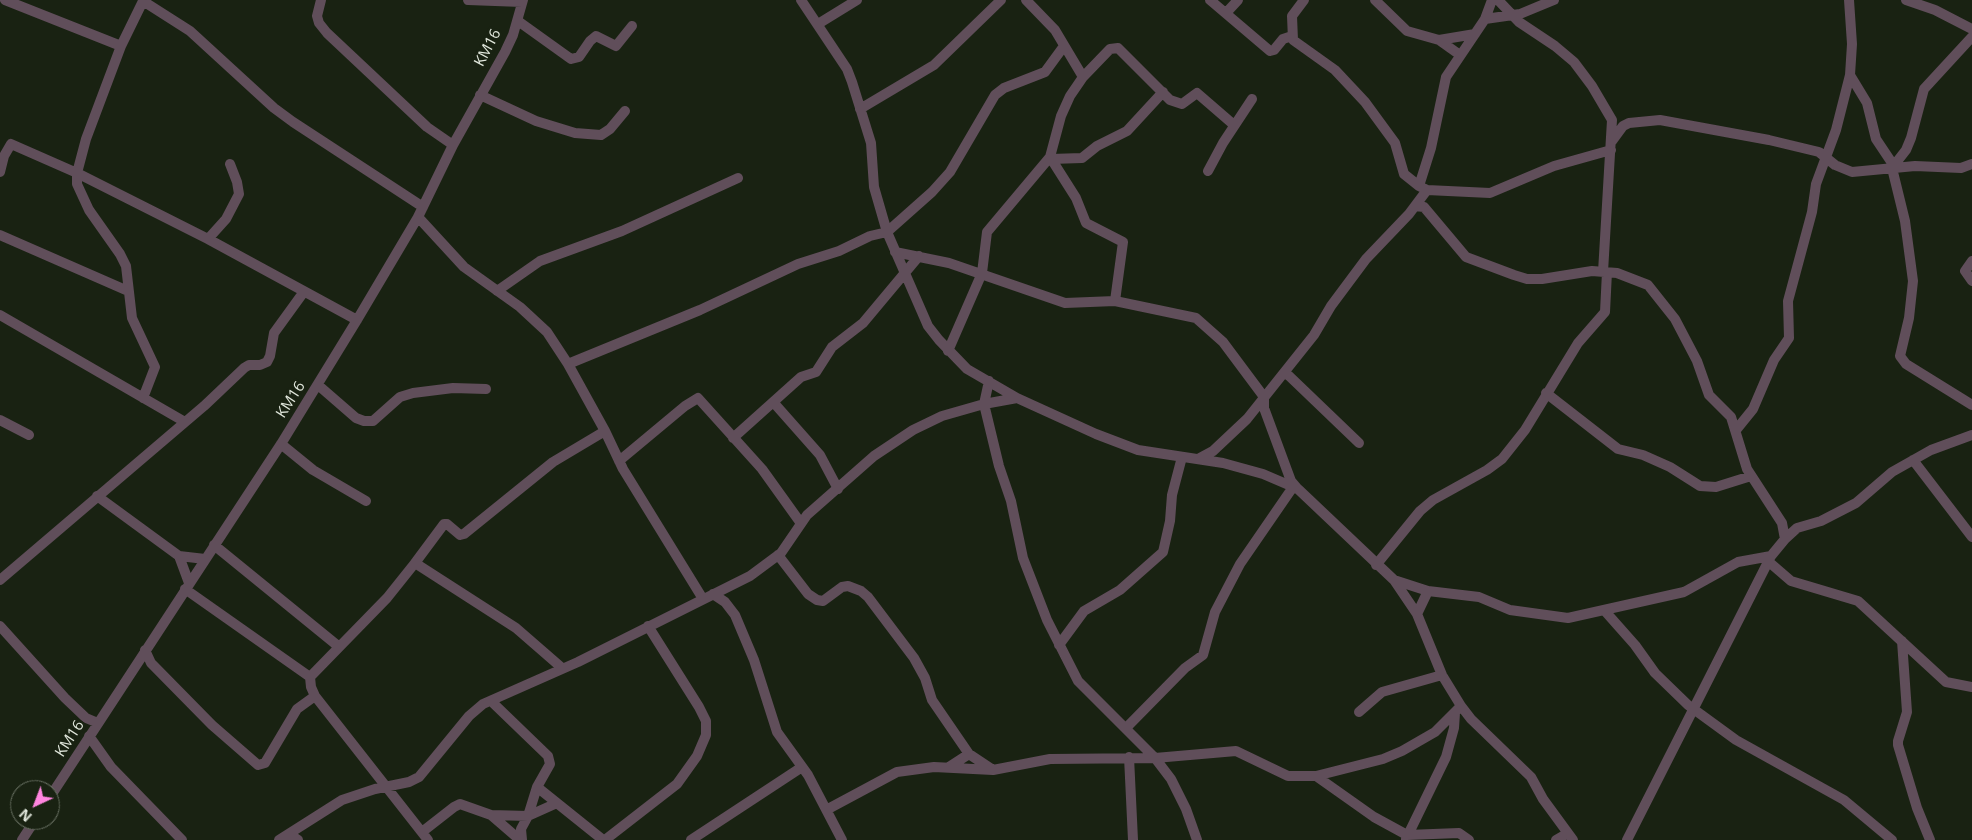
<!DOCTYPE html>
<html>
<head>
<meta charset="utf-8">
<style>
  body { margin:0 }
  #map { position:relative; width:1972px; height:840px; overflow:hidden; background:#192212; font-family:"Open Sans",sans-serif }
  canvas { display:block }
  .north { position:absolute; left:10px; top:780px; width:50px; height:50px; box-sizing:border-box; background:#192212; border:1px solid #697163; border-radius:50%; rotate:223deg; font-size:14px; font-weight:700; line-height:20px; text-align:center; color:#e2e8dd }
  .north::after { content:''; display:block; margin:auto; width:18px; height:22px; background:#ff85df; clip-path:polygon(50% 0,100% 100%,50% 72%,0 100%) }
</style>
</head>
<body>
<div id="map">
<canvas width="1972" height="840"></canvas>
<div class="north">N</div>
</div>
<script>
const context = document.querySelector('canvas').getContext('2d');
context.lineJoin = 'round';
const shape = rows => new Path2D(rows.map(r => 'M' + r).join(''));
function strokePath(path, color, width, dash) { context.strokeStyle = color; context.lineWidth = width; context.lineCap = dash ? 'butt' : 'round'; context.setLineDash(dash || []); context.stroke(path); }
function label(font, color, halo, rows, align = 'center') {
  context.font = font + ' "Open Sans",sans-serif'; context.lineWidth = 5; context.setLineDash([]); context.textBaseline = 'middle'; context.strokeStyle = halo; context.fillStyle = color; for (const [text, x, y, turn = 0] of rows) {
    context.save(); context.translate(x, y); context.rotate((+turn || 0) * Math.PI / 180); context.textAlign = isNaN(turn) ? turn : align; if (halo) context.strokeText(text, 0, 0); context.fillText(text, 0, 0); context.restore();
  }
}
strokePath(shape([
  [5,0,121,46],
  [321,0,317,16,319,23,327,33,427,127,453,145],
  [468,0,522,2],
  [801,0,847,69,852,82,871,143,874,187,887,232,928,326,939,340,967,369,1017,398,1096,434,1138,450,1223,463,1263,474,1298,489,1394,580,1417,614,1442,675,1461,706,1471,719,1531,777,1543,799,1573,840],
  [1026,0,1055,30,1083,77],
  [1210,0,1270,51,1274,50,1283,39,1292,36],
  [1304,0,1292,16,1293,40,1335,70,1365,102,1395,143,1404,174,1419,186,1427,190,1490,193,1554,166,1611,150],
  [1375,0,1407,31,1439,40,1460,55],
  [1906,0,1935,10,1972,29],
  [1226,13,1238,0],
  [1485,19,1520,14,1554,0],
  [518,21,571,59,579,57,590,41,596,36,616,46,632,26],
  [818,24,857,0],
  [1972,37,1924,89,1911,138,1906,150,1892,168,1905,221,1913,281,1909,318,1900,356,1906,364,1972,405],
  [1439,40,1475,34],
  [1850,75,1867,103,1876,139,1894,166],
  [480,95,536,121,575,133,601,135,610,129,625,111],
  [860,109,934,65,1001,0],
  [1612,141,1623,126,1629,123,1660,120,1769,140,1819,152,1835,165,1852,172,1915,166,1961,168,1972,164],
  [1050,157,1076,198,1086,223,1123,242,1115,301],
  [1051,159,1082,158,1097,146,1127,131,1163,92],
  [1208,171,1223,143,1252,99],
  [0,172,4,156,11,144,77,173,208,239,357,320],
  [1419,186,1431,148,1446,77,1485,19,1492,0],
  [1415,206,1424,207,1466,257,1514,275,1527,279,1542,279,1592,271,1617,273,1648,285,1675,319,1697,361,1709,395,1731,417,1747,469,1782,523,1785,539],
  [418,217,464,267,520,307,547,332,568,364,605,431,623,469,703,599],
  [0,235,128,291],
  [208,239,226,219,239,194,237,182,230,164],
  [895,252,949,263,1065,303,1115,301,1196,318,1223,342,1264,397,1264,408,1291,481,1297,488],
  [1972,261,1965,271,1972,281],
  [497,291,540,261,622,231,738,178],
  [0,315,185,422],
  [948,351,982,273,987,232,1050,157,1061,116,1070,96,1083,77,1110,49,1118,48,1170,100,1182,104,1197,93,1234,125],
  [568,364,700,310,798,264,839,251,870,236,887,232,932,192,950,172,995,95,1004,88,1045,72,1064,46],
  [1285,372,1359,443],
  [989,381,984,404,999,466,1011,501,1023,558,1047,620,1078,681,1155,758,1171,779,1186,809,1197,840],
  [318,385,356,418,364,421,373,421,400,397,413,393,453,388,486,389],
  [1546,393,1618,449,1643,455,1670,467,1700,486,1716,487,1751,476],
  [143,398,155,367,132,318,126,266,120,254,89,210,77,184,77,173,86,139,121,46,143,1,190,31,274,108,293,122,423,207],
  [774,403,820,455,838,489],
  [0,420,29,435],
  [1736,430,1753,409,1774,360,1789,338,1788,301,1812,212,1816,184,1836,130,1850,75,1852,44,1849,0],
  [733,438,801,377,816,372,832,347,863,323,919,256],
  [281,444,313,470,366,501],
  [1200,458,1213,451,1247,419,1314,335,1331,306,1366,259,1409,214,1427,190],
  [1913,460,1972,537],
  [619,461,685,406,698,398,762,469,800,522],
  [97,496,179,556,205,559],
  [214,545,338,646],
  [778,555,808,594,817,600,823,601,842,587,848,586,861,591,868,597,914,658,925,678,932,700,969,754,993,770],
  [179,556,189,583],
  [1769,562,1791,581,1858,601,1946,682,1972,687],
  [415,563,444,524,447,524,460,535,464,534,553,462,605,431],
  [1376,565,1420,511,1433,500,1487,470,1502,459,1525,430,1578,343,1605,312,1607,272,1603,272,1612,120,1592,86,1574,62,1555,46,1519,22,1498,0],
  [0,580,204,406,244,368,249,365,260,365,267,362,270,356,274,333,303,293],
  [1394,580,1428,591,1479,597,1510,610,1568,618,1684,592,1738,562,1771,556],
  [185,589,310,677],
  [713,594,725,602,735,615,754,660,777,732,808,775,842,840],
  [1604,610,1635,645,1655,673,1688,705,1736,740,1844,800,1892,840],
  [1417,614,1428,591],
  [0,626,65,698,86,718,98,723],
  [1902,641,1907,712,1898,741,1898,745,1917,808,1930,840],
  [1059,645,1084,611,1120,590,1163,552,1170,521,1172,495,1182,457],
  [145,650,151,663,212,725,258,765,265,763,297,709,315,696],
  [491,701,548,756,550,764,537,787,603,840],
  [1359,712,1382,692,1442,675],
  [1126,728,1185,668,1203,655,1215,612,1240,564,1293,487],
  [89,736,111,767,182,840],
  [1129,757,1133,840],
  [949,767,969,754],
  [1316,776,1374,817,1407,835,1459,833,1469,840],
  [50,797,281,444,357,320,418,217,453,145,505,52,513,35,523,0],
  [828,809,897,772,934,767,993,770,1050,759,1155,758,1236,751,1288,776,1316,776,1383,759,1402,751,1435,732,1461,706],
  [491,815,520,840],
  [422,832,454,807,460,804,491,815,528,816,557,803],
  [289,834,298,840],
  [1406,839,1446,757,1454,728,1455,713],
  [22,840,35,820],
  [279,840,342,800,375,789,409,782,419,777,469,716,483,704,578,662,750,576,781,553,807,515,874,456,913,430,942,416,984,404,1017,398],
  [428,840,315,696,311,687,310,677,387,598,415,563,516,628,562,668],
  [522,840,521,829,528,816,537,787],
  [605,840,677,784,697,756,706,735,706,721,699,707,648,626],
  [691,840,802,767],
  [1556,840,1568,833],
  [1627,840,1771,556,1785,539,1797,528,1821,521,1856,503,1892,472,1931,450,1972,435]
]), '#604e5a', 10);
label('15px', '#e2e8dd', '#192212', [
  ["KM16",488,48,-62],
  ["KM16",291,400,-57],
  ["KM16",70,739,-57]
]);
</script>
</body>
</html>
